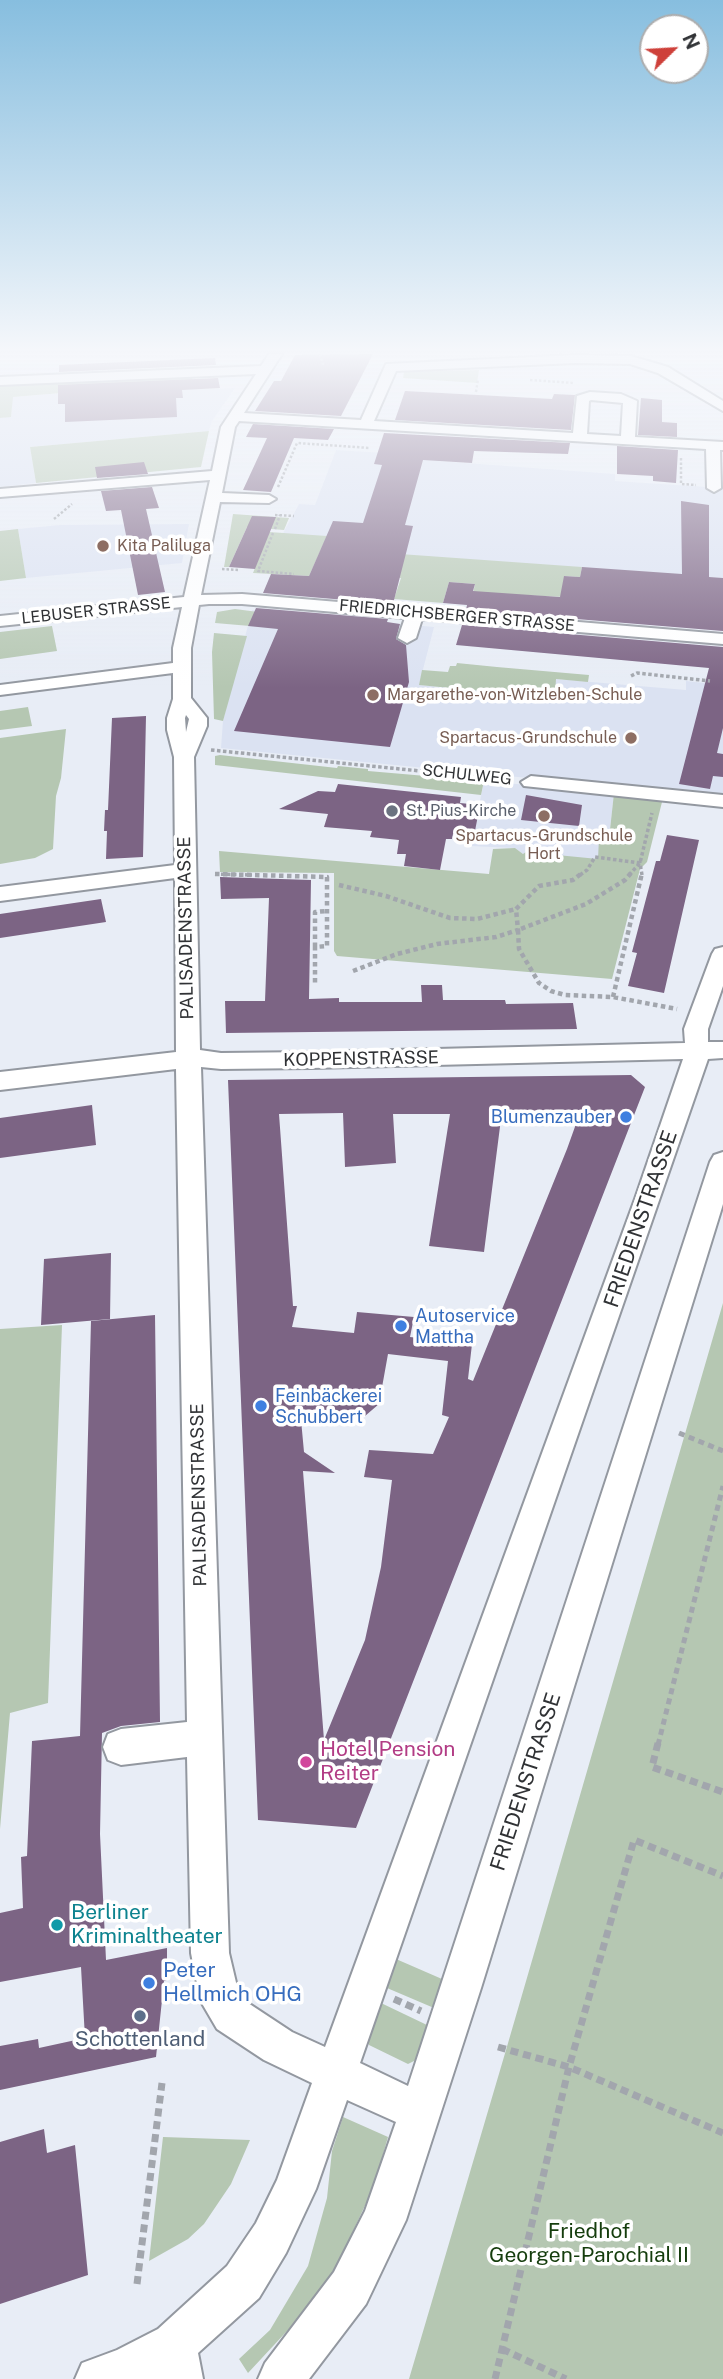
<!DOCTYPE html>
<html>
<head>
<meta charset="utf-8">
<style>
  body { margin:0 }
  #map { position:relative; width:723px; height:2379px; overflow:hidden; background:#e8edf6; font-family:"Public Sans",sans-serif }
  canvas { display:block }
  .north { position:absolute; left:639px; top:14px; width:70px; height:70px; box-sizing:border-box; background:#fff; border:2px solid #acadae; border-radius:50%; rotate:66deg; font-size:19px; font-weight:700; line-height:28px; text-align:center; color:#303235 }
  .north::after { content:''; display:block; margin:auto; width:24px; height:32px; background:#ce403a; clip-path:polygon(50% 0,100% 100%,50% 72%,0 100%) }
</style>
</head>
<body>
<div id="map">
<canvas width="723" height="2379"></canvas>
<div class="north">N</div>
</div>
<script>
const context = document.querySelector('canvas').getContext('2d');
context.lineJoin = 'round';
function fill(path, color) { context.fillStyle = color; context.fill(path, 'evenodd'); }
const shape = rows => new Path2D(rows.map(r => 'M' + r).join(''));
function strokePath(path, color, width, dash) { context.strokeStyle = color; context.lineWidth = width; context.lineCap = dash ? 'butt' : 'round'; context.setLineDash(dash || []); context.stroke(path); }
function label(font, color, halo, rows, align = 'center') {
  context.font = font + ' "Public Sans",sans-serif'; context.lineWidth = 7; context.setLineDash([]); context.textBaseline = 'middle'; context.strokeStyle = halo; context.fillStyle = color; for (const [text, x, y, turn = 0] of rows) {
    context.save(); context.translate(x, y); context.rotate((+turn || 0) * Math.PI / 180); context.textAlign = isNaN(turn) ? turn : align; if (halo) context.strokeText(text, 0, 0); context.fillText(text, 0, 0); context.restore();
  }
}
fill(shape([
  [235,388,212,421,209,431,30,447,36,483,0,487,0,418,11,416,12,397,86,391],
  [336,450,438,456,439,461,615,474,615,481,723,488,723,578,321,549,283,533,299,504,315,505],
  [189,524,182,563,26,578,18,529,60,525],
  [252,610,434,627,419,685,555,698,556,679,686,690,686,681,723,685,723,797,221,748,223,721],
  [484,781,614,793,609,839,598,860,523,854,515,848,471,846]
]), '#dbe2f2');
fill(shape([
  [479,370,477,383,403,378,404,372],
  [192,375,193,389,86,391,13,397,11,417,0,418,0,382],
  [209,431,201,467,36,483,30,447],
  [233,514,289,518,284,530,247,527,229,567,224,567],
  [18,529,26,578,0,581,0,531],
  [269,532,327,536,309,576,253,573],
  [358,551,582,567,580,577,564,576,566,597,473,593,475,584,449,582,443,603,394,599,401,578,376,576],
  [235,609,258,612,250,626,215,623,217,612],
  [52,626,57,651,0,659,0,632],
  [214,633,247,636,223,721,214,719,212,652],
  [457,663,497,667,589,675,588,682,556,679,555,698,419,685,422,670,448,672,450,666,456,666],
  [28,707,32,726,0,730,0,711],
  [66,729,61,778,56,796,53,849,35,858,0,864,0,738],
  [220,755,337,768,338,766,368,769,368,771,484,781,481,795,215,765,215,756],
  [614,793,663,798,647,862,640,869,612,979,337,956,334,951,334,873,220,872,219,851,489,874,493,849,515,848,523,854,526,852,598,859,599,838,609,839],
  [723,1303,723,2379,409,2379,506,2050],
  [62,1325,48,1703,10,1713,0,1829,0,1329],
  [396,1959,442,1979,434,2008,387,1988],
  [381,2003,427,2025,416,2060,408,2064,369,2045,368,2041],
  [343,2117,388,2137,374,2186,337,2266,314,2302,248,2373,239,2359,270,2330,308,2266,327,2198,332,2151],
  [163,2137,250,2140,231,2184,204,2224,188,2239,149,2261]
]), '#b5c7b2');
fill(shape([
  [373,354,341,416,255,411,274,381,281,381,295,355],
  [215,358,216,365,59,372,59,365],
  [218,378,220,388,182,390,183,398,176,398,177,417,65,422,65,404,58,404,58,385],
  [405,391,552,399,554,394,575,395,571,430,395,420],
  [641,398,662,400,662,422,677,423,677,437,638,435],
  [253,424,334,429,328,440,294,438,271,492,243,490,267,438,246,437],
  [384,433,570,443,568,454,474,451,472,463,423,460,405,525,413,526,393,604,263,593,271,574,309,576,333,521,363,523,382,465,374,464],
  [617,446,678,450,676,483,653,481,653,476,617,474],
  [144,462,148,474,97,478,95,467],
  [152,487,159,508,146,509,165,592,138,595,121,510,106,511,101,491],
  [681,501,709,505,709,577,723,578,723,631,466,610,467,605,443,603,449,582,475,584,473,591,560,597,564,576,580,577,582,567,682,574],
  [252,516,276,517,255,569,229,567],
  [256,608,388,619,387,622,400,624,396,639,406,645,409,682,390,747,234,731,278,629,248,626],
  [462,625,723,647,723,728,717,753,723,754,723,777,713,776,710,789,679,784,709,668,456,645],
  [146,716,143,857,106,859,107,831,104,831,105,810,108,810,112,718],
  [338,784,461,797,460,803,480,805,474,836,453,834,452,839,446,839,440,870,404,866,406,854,397,854,399,840,370,837,372,831,324,827,328,814,279,809,318,791,335,792],
  [526,795,582,805,579,826,521,820],
  [667,835,699,840,664,993,628,986,637,953,632,952,656,861,660,861],
  [220,877,311,880,309,999,339,998,339,1002,422,1002,421,985,442,985,443,1000,505,1000,506,1004,573,1003,577,1029,226,1033,225,1001,265,1001,269,898,221,899],
  [101,899,106,922,0,938,0,914],
  [631,1075,645,1087,356,1828,258,1820,228,1080],
  [581,1110,567,1149,473,1381,468,1379,472,1344,410,1337,414,1317,357,1312,354,1333,292,1327,297,1306,293,1306,279,1114,343,1113,345,1167,396,1163,393,1114,450,1114,429,1246,484,1252,502,1111],
  [388,1354,448,1361,442,1415,449,1417,433,1454,369,1450,364,1477,392,1480,381,1567,365,1640,324,1740,303,1471,335,1473,304,1452,300,1409,365,1416,379,1404],
  [92,1105,96,1145,0,1158,0,1118],
  [111,1253,110,1319,41,1325,44,1259],
  [155,1315,160,1722,121,1726,102,1733,100,1834,106,1960,167,1948,167,1980,164,1981,156,2057,0,2090,0,2046,38,2039,39,2048,85,2038,81,1967,0,1982,0,1913,23,1908,21,1857,27,1856,32,1741,80,1736,91,1321],
  [44,2129,47,2153,75,2145,88,2275,0,2304,0,2142]
]), '#7c6484');
const minor = shape([
  [269,354,282,354,244,413,361,420,386,364,575,355,631,356,668,367,723,401,723,411,658,373,630,364,575,363,396,371,374,421,573,433,577,396,590,392,621,394,637,401,635,437,723,442,723,450,720,450,721,488,714,492,707,488,706,449,239,421,235,427,222,493,269,495,276,499,269,503,220,502,201,595,242,594,723,634,723,644,422,619,416,638,407,643,398,638,405,618,242,604,209,604,199,605,191,648,191,698,207,718,207,726,194,757,200,1050,221,1053,311,1052,685,1043,684,1029,712,954,715,949,723,947,723,986,708,1029,708,1042,723,1042,723,1058,708,1059,360,2063,408,2086,710,1162,714,1155,723,1152,723,1204,481,1988,406,2220,366,2304,309,2379,258,2379,265,2363,334,2272,365,2211,396,2122,347,2100,316,2189,286,2253,259,2298,198,2353,203,2379,75,2379,82,2363,117,2350,158,2329,227,2266,256,2223,277,2180,312,2083,264,2060,217,2029,200,2000,191,1953,187,1757,121,1765,108,1760,103,1747,108,1734,121,1729,187,1722,176,1069,0,1090,0,1072,176,1052,175,878,0,901,0,887,175,865,174,757,167,730,167,718,173,699,173,673,0,695,0,685,173,663,173,648,182,607,0,626,0,616,184,597,210,480,0,497,0,489,212,471,221,427,256,374,0,385,0,377,261,366,269,354],
  [591,400,623,403,621,436,587,434,589,401,591,400],
  [186,715,189,719,186,732,185,718,186,715],
  [683,1059,635,1199,325,2047,292,2032,245,2001,238,1991,229,1953,201,1067,221,1069,311,1068,683,1059],
  [531,776,723,795,723,807,524,786,521,782,531,776]
]);
strokePath(minor, '#9398a0', 4);
strokePath(shape([
  [320,354,323,365],
  [530,380,574,383],
  [476,392,478,379],
  [681,458,681,484,696,485],
  [278,487,297,443,370,448],
  [275,515,294,516],
  [54,519,72,504],
  [275,529,280,515],
  [273,533,258,571,294,574],
  [222,569,238,570]
]), '#a2a6ad', 2.5, [2.5, 2]);
strokePath(shape([
  [631,676,637,673,710,681],
  [211,750,510,780],
  [215,874,252,875],
  [580,875,587,870,595,857,640,863,642,875],
  [629,875,640,863,652,813]
]), '#a2a6ad', 3.5, [3.5, 2.5]);
strokePath(shape([
  [631,873,625,880,586,904,518,930,519,949,539,983,551,991,565,995,613,997,677,1009],
  [215,874,327,877,327,946,315,947,315,985],
  [339,885,386,896,450,918,477,919,516,909],
  [315,947,315,912,327,911],
  [353,971,397,954,437,944,496,937,518,930,516,909,539,886,573,880,582,873],
  [613,997,642,873]
]), '#a2a6ad', 4.5, [4.5, 3.5]);
strokePath(shape([
  [679,1433,723,1451],
  [658,1745,723,1486]
]), '#a2a6ad', 5, [6, 4.5]);
strokePath(shape([
  [658,1743,652,1767,723,1792],
  [394,1999,421,2011],
  [498,2047,569,2067,723,2133],
  [137,2284,162,2083],
  [502,2349,566,2379],
  [495,2379,569,2067,634,1840,723,1876]
]), '#a2a6ad', 7, [8, 5]);
fill(minor, '#fff');
const sky = context.createLinearGradient(0, 0, 0, 688);
sky.addColorStop(0, '#87bedf');
sky.addColorStop(0.51, '#f5f7fb');
sky.addColorStop(1, '#f5f7fb00');
context.fillStyle = sky;
context.fillRect(0, 0, 723, 688);
for (const [x, y, r, color] of [
  [103,546,7,"#8d6e63"],
  [373,695,7,"#8d6e63"],
  [631,738,7,"#8d6e63"],
  [392,811,7,"#6b7280"],
  [544,816,7,"#8d6e63"],
  [626,1117,7,"#3f7fe0"],
  [401,1326,7,"#3f7fe0"],
  [261,1406,7,"#3f7fe0"],
  [306,1762,7,"#d1479c"],
  [57,1925,7,"#0f9aa8"],
  [149,1983,7,"#3f7fe0"],
  [140,2016,7,"#5c6f8a"]
]) { const dot = new Path2D(); dot.arc(x, y, r, 0, 2 * Math.PI); context.fillStyle = color; context.fill(dot); strokePath(dot, '#fff', 2.5); }
label('16px', '#785e54', '#fff', [
  ["Kita Paliluga",117,546],
  ["Margarethe-von-Witzleben-Schule",387,695],
  ["Spartacus-Grundschule",617,738,"right"],
  ["Spartacus-Grundschule",544,836,"center"],
  ["Hort",544,854,"center"]
], 'left');
label('16px', '#303235', '#fff', [
  ["LEBUSER STRASSE",96,611,-6],
  ["FRIEDRICHSBERGER STRASSE",457,616,5],
  ["SCHULWEG",467,775,6]
]);
label('16px', '#5b616d', '#fff', [
  ["St. Pius-Kirche",406,811]
], 'left');
label('18px', '#303235', '#fff', [
  ["PALISADENSTRASSE",186,928,-91],
  ["KOPPENSTRASSE",361,1059,-1],
  ["PALISADENSTRASSE",199,1495,-91]
]);
label('18px', '#366cbe', '#fff', [
  ["Blumenzauber",612,1117,"right"],
  ["Autoservice",415,1316],
  ["Mattha",415,1337],
  ["Feinbäckerei",275,1396],
  ["Schubbert",275,1417]
], 'left');
label('21px', '#303235', '#fff', [
  ["FRIEDENSTRASSE",641,1219,-71],
  ["FRIEDENSTRASSE",526,1782,-72]
]);
label('21px', '#b23c85', '#fff', [
  ["Hotel Pension",320,1750],
  ["Reiter",320,1774]
], 'left');
label('21px', '#0d838f', '#fff', [
  ["Berliner",71,1913],
  ["Kriminaltheater",71,1937]
], 'left');
label('21px', '#366cbe', '#fff', [
  ["Peter",163,1971],
  ["Hellmich OHG",163,1995]
], 'left');
label('21px', '#4e5e75', '#fff', [
  ["Schottenland",140,2040]
]);
label('21px', '#153d0d', '#fff', [
  ["Friedhof",589,2232],
  ["Georgen-Parochial II",589,2256]
]);
</script>
</body>
</html>
